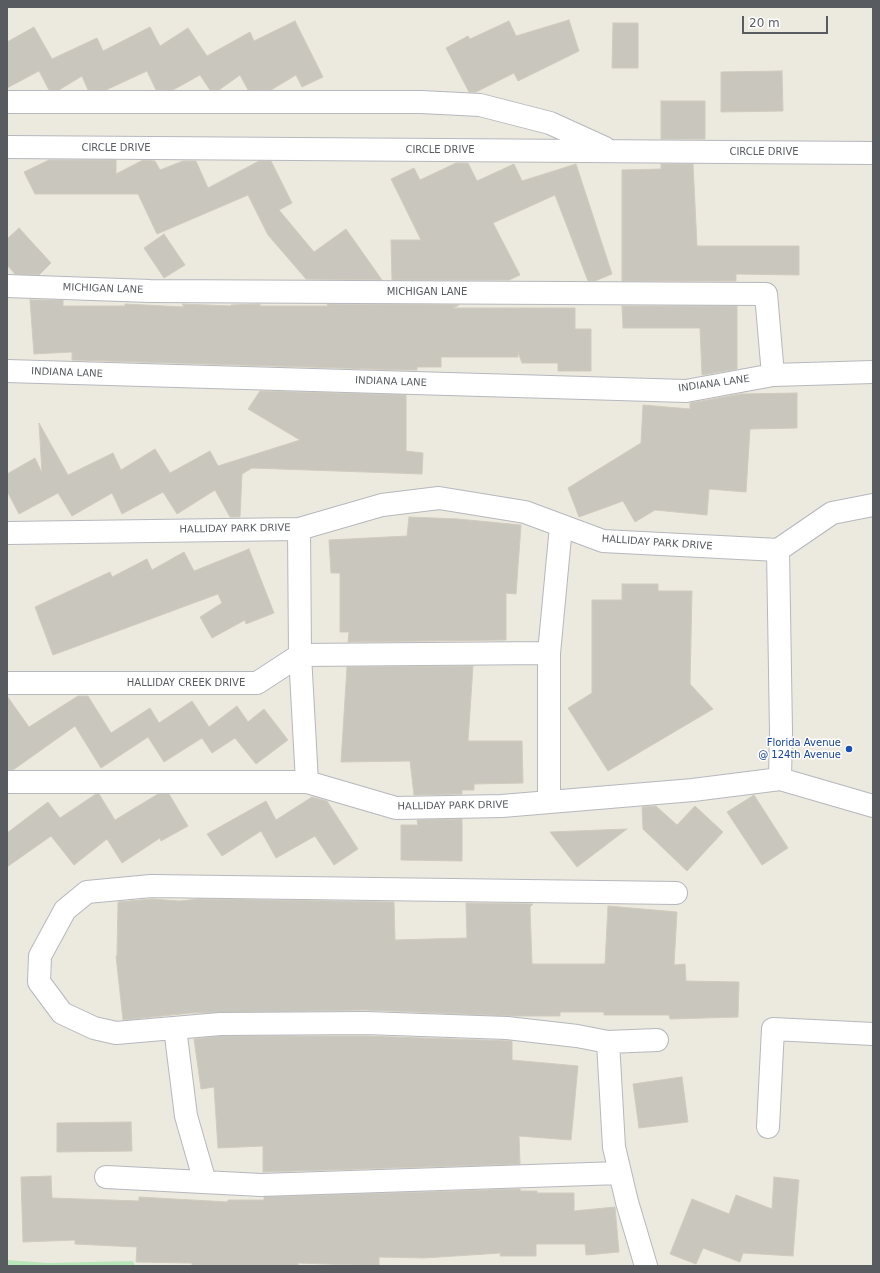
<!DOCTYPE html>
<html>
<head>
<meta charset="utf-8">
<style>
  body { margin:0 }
  #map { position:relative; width:880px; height:1273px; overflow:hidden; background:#ece9df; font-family:"DejaVu Sans",sans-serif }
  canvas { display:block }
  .frame { position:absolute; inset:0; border:8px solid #585c61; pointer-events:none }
  .scale { position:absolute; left:742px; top:16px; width:86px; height:18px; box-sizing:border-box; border:2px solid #585c61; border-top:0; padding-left:5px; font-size:12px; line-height:14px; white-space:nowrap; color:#585c61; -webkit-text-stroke:3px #fff; paint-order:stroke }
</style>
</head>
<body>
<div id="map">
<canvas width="880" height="1273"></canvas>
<div class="frame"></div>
<div class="scale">20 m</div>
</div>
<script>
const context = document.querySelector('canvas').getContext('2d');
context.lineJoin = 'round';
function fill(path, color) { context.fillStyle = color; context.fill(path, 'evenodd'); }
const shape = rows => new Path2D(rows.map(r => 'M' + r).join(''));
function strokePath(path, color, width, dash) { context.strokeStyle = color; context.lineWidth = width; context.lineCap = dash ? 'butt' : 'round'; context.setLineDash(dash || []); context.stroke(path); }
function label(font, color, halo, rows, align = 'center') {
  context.font = font + ' "DejaVu Sans",sans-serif'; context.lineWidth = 3; context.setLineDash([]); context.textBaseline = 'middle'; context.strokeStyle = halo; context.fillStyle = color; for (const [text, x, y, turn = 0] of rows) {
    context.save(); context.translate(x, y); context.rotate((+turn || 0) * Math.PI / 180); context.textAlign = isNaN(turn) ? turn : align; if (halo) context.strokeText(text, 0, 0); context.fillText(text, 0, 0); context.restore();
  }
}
fill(shape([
  [7,1260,48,1263,133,1261,135,1266,7,1266]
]), '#b9e6b9');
const building = shape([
  [569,20,579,51,518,81,514,73,476,92,469,92,446,48,468,36,470,39,509,21,516,36,569,20],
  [295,21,323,77,302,87,296,75,271,90,248,90,240,75,219,90,210,90,200,75,173,90,156,90,147,71,106,90,88,90,82,76,59,90,49,90,39,71,7,88,7,42,34,27,52,59,97,38,103,51,150,27,160,46,188,28,207,56,250,32,254,41,295,21],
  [613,23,638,23,638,68,612,68,613,23],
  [782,71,783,111,721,112,721,72,782,71],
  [661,101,705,101,705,139,661,139,661,101],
  [49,160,116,160,116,174,143,160,155,161,160,170,183,161,196,161,208,188,259,161,271,161,292,203,279,210,314,252,346,229,382,280,306,279,268,235,248,195,157,234,138,194,35,194,24,172,49,160],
  [456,163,468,163,477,181,514,164,522,181,576,164,612,274,595,281,588,281,555,195,493,223,520,275,509,280,392,280,391,240,421,240,391,179,414,168,420,180,456,163],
  [661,164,693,164,697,246,799,246,799,275,736,274,736,281,622,281,622,170,661,169,661,164],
  [19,228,51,263,39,275,15,274,7,265,7,239,19,228],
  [164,234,185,265,164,278,144,248,164,234],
  [30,300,63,300,63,306,125,306,125,304,184,307,182,304,231,306,231,305,260,304,260,306,328,306,327,304,459,305,453,308,575,308,575,329,591,329,591,371,558,371,558,363,522,363,518,352,518,357,441,357,441,367,417,367,417,370,405,370,72,360,72,352,34,354,30,300],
  [622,306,737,306,737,369,702,375,700,328,623,328,622,306],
  [260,391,406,395,406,451,423,453,422,474,252,468,242,474,240,517,230,517,215,490,177,514,163,492,122,514,112,493,72,516,58,493,19,514,7,491,7,474,35,458,42,473,39,423,68,475,113,453,121,470,155,449,170,473,210,451,218,466,300,440,248,409,260,391],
  [797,393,797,428,750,429,746,492,709,489,707,515,655,510,635,522,623,501,579,517,568,488,641,443,643,405,690,409,690,403,741,394,797,393],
  [409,517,458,519,521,525,516,594,506,593,506,640,348,642,349,632,340,632,340,573,331,573,329,540,407,536,409,517],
  [249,549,274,613,246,624,245,620,212,638,200,617,222,603,218,594,53,655,35,607,110,572,112,577,147,559,152,570,184,552,194,571,249,549],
  [622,584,658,584,658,591,692,591,690,684,713,709,608,771,568,708,592,693,592,600,622,600,622,584],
  [473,666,468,741,522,741,523,783,474,784,474,790,462,790,462,794,414,795,410,761,341,762,347,667,473,666],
  [7,696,29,727,78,696,88,696,111,733,150,708,159,723,192,701,209,727,237,706,248,722,264,709,288,740,256,764,235,738,212,753,202,738,164,762,148,737,101,768,75,726,13,770,7,770,7,696],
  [96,794,99,794,115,820,158,794,169,794,188,826,161,841,160,838,122,863,107,839,74,865,51,836,7,867,7,833,48,802,60,818,96,794],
  [754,795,788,848,762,865,727,812,754,795],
  [312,797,327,801,358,849,334,865,315,836,276,858,261,831,222,856,207,834,266,801,276,820,312,797],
  [656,806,677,825,695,806,723,832,687,871,643,829,642,807,656,806],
  [462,819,462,861,401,860,401,825,418,825,417,820,462,819],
  [627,829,577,867,550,832,627,829],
  [152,899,180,901,198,899,394,902,395,940,467,938,466,903,533,904,530,907,532,964,605,964,608,906,677,912,674,965,685,964,686,981,739,982,738,1017,670,1019,669,1015,604,1015,604,1012,560,1012,560,1016,512,1016,366,1010,191,1013,123,1020,116,956,117,956,118,902,152,899],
  [221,1036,366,1036,512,1041,512,1060,578,1066,571,1140,519,1136,520,1164,263,1172,263,1146,218,1148,214,1087,201,1089,194,1039,221,1036],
  [682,1077,688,1122,639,1128,633,1084,682,1077],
  [131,1122,132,1151,57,1152,57,1123,131,1122],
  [51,1176,52,1198,139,1201,139,1197,228,1202,228,1200,264,1200,264,1197,520,1189,520,1191,537,1191,537,1193,574,1193,574,1211,615,1207,619,1252,586,1255,585,1244,536,1244,536,1256,500,1256,501,1253,424,1258,379,1257,379,1266,298,1263,298,1266,208,1266,192,1265,192,1263,136,1262,137,1247,75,1244,75,1240,23,1242,21,1177,51,1176],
  [774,1177,799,1180,793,1256,743,1253,740,1262,703,1248,696,1264,670,1254,692,1199,729,1214,736,1195,772,1209,774,1177]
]);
fill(building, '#c9c6be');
strokePath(building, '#d1cbbd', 1);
const minor = shape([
  [7,102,421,102,480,105,550,123,605,148],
  [7,147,873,153],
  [7,286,150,291,766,294,773,375],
  [7,371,686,391,773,375,873,372],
  [299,529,300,655,307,782],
  [7,533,299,529,382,505,439,498,525,512,603,541,778,550,832,513,873,505],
  [778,550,781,732,780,779],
  [7,683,257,683,300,655,549,653],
  [7,782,307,782,396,808,502,806,693,790,780,779,873,806],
  [549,801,549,653,561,526],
  [175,1028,186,1116,205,1182],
  [657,1040,608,1042,577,1036,507,1028,366,1023,220,1024,116,1033,94,1028,62,1013,39,982,40,956,65,910,87,892,151,886,676,893],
  [608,1042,614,1147,627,1202,646,1266],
  [768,1127,773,1029,873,1034],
  [106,1177,261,1185,620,1173]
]);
strokePath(minor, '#b5b8bd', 24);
strokePath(minor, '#fff', 22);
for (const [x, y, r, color] of [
  [849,749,4,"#1a4fb4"]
]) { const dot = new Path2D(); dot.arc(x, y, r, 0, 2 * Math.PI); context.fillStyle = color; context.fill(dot); strokePath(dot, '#fff', 1.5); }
label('10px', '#585c61', '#fff', [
  ["CIRCLE DRIVE",116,148],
  ["CIRCLE DRIVE",440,150],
  ["CIRCLE DRIVE",764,152],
  ["MICHIGAN LANE",103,289,2],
  ["MICHIGAN LANE",427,292],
  ["INDIANA LANE",67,373,2],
  ["INDIANA LANE",391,382,2],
  ["INDIANA LANE",714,384,-8],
  ["HALLIDAY PARK DRIVE",235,529,-1],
  ["HALLIDAY PARK DRIVE",657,543,4],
  ["HALLIDAY CREEK DRIVE",186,683],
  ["HALLIDAY PARK DRIVE",453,806,-1]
]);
label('10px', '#164399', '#fff', [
  ["Florida Avenue",841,743],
  ["@ 124th Avenue",841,755]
], 'right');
</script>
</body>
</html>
